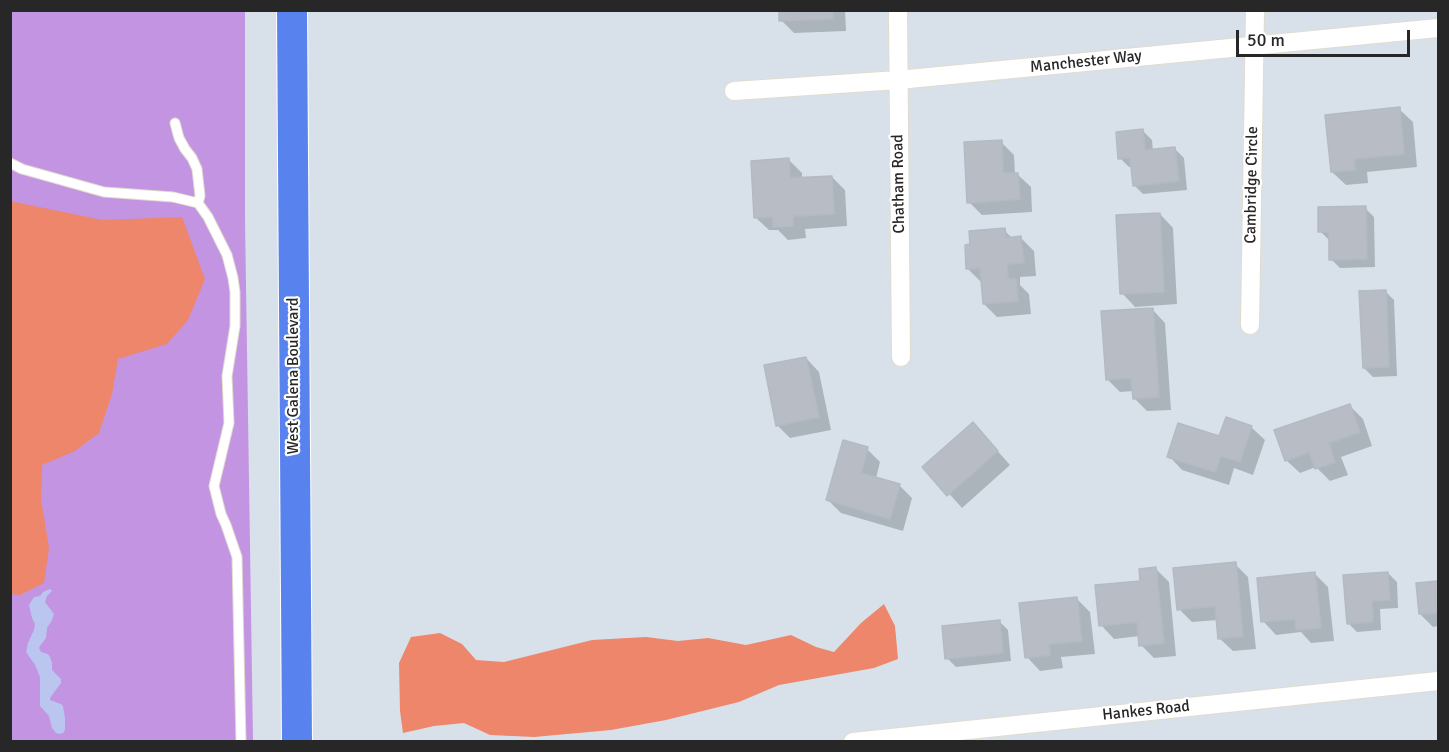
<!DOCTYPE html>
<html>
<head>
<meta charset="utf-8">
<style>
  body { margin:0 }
  #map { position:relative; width:1449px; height:752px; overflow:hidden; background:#d8e1ea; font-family:Signika,sans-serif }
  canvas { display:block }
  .frame { position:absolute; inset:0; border:12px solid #272727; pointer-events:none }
  .scale { position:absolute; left:1236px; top:30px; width:174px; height:27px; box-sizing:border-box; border:3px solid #272727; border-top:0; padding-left:8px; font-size:18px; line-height:21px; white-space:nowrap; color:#272727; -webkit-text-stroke:4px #fff; paint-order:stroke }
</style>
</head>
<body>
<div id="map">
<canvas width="1449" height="752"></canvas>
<div class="frame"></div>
<div class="scale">50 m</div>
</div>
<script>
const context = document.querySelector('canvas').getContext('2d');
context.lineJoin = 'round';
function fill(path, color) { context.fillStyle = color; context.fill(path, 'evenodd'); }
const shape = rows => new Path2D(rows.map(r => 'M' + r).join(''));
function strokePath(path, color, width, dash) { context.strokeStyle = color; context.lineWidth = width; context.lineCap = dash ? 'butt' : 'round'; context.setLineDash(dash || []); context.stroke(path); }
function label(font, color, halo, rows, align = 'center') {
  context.font = font + ' Signika,sans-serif'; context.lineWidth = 4.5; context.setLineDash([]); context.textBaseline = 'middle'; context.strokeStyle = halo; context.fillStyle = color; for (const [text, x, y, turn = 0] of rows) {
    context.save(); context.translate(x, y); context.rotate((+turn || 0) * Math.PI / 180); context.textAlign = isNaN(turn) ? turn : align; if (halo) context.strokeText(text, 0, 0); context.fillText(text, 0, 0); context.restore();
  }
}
fill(shape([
  [10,11,245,11,245,220,253,741,11,741]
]), '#c394e1');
fill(shape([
  [50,589,52,591,47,596,45,602,54,614,52,620,47,628,46,638,40,646,39,648,41,652,48,654,50,657,52,663,52,670,61,679,61,683,50,698,50,700,61,704,63,706,65,718,65,730,63,733,60,734,56,733,52,728,49,716,40,706,40,677,35,665,26,652,28,643,34,630,35,624,32,618,29,605,34,597,40,596,43,592]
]), '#bac5f0');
fill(shape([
  [10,201,102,220,182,217,205,279,188,320,167,344,118,359,112,394,99,433,75,451,42,465,41,499,49,548,44,583,20,595,10,594],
  [884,604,895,626,898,659,874,668,779,685,739,702,666,720,611,730,534,737,490,735,464,723,434,726,403,733,400,711,399,663,411,637,440,633,462,644,476,660,504,662,592,640,646,637,678,641,708,638,746,645,791,635,816,647,834,652,861,623]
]), '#ed866a');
fill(shape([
  [781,10,845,10,846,31,794,33,781,20],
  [1399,109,1413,122,1417,167,1367,172,1368,183,1346,185,1332,172],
  [1143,131,1152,140,1153,151,1175,149,1184,158,1187,190,1143,194,1134,185,1133,167,1129,167,1120,158],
  [1001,142,1014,155,1015,174,1017,174,1031,187,1032,212,982,215,969,202],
  [789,160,802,173,802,179,832,177,845,190,847,226,805,229,806,238,788,240,778,230,769,230,755,217],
  [1365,208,1374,217,1375,267,1340,268,1331,259,1331,240,1329,240,1320,231],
  [1160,214,1173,228,1177,304,1135,307,1122,293],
  [1004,230,1013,239,1021,238,1034,251,1036,276,1020,277,1020,285,1029,294,1031,314,997,317,984,304,981,282,968,269],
  [1385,291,1394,300,1397,376,1373,377,1364,368],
  [1152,309,1165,323,1171,410,1147,411,1134,398,1134,391,1120,392,1107,379],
  [806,358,819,372,831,430,790,438,777,425],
  [1349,405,1363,419,1372,446,1341,457,1348,475,1330,481,1316,467,1300,473,1286,460],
  [1251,427,1265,440,1253,475,1234,468,1229,485,1182,470,1169,456],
  [986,438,1010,465,962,508,925,467],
  [867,449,880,462,876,478,899,485,912,498,903,531,841,513,828,500],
  [1235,564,1248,577,1256,649,1233,651,1219,638,1218,620,1192,622,1179,609],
  [1156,569,1169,582,1176,656,1154,658,1141,645,1140,636,1114,639,1101,625],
  [1388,573,1397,582,1398,608,1380,609,1381,630,1357,632,1348,623],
  [1315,574,1328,587,1334,641,1311,643,1301,632,1276,635,1263,621],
  [1438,582,1438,626,1433,627,1420,614,1418,584],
  [1077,599,1090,612,1095,654,1061,657,1063,668,1040,671,1027,657],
  [999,621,1008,630,1011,661,956,667,947,658]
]), '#0003');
const building = shape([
  [779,10,833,10,833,19,779,21,779,10],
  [1400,107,1404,154,1354,159,1355,170,1331,172,1325,115,1400,107],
  [1143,129,1145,150,1175,147,1179,181,1133,186,1130,158,1118,159,1116,132,1143,129],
  [1002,140,1003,173,1018,173,1020,199,967,203,964,142,1002,140],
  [789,158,790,178,832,176,834,214,793,216,793,226,773,227,773,217,754,218,751,161,789,158],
  [1366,206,1367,259,1329,260,1329,232,1318,232,1318,207,1366,206],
  [1160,213,1164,292,1120,294,1116,215,1160,213],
  [1005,228,1006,238,1021,236,1024,263,1007,264,1008,279,1016,279,1018,301,983,304,980,268,966,269,965,245,970,244,969,231,1005,228],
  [1386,290,1389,367,1363,368,1359,291,1386,290],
  [1153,308,1159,397,1133,399,1131,378,1106,380,1101,311,1153,308],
  [806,357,819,417,776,426,764,365,806,357],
  [1350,404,1360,432,1329,443,1335,462,1315,469,1309,452,1285,461,1274,430,1350,404],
  [1226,417,1252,426,1240,462,1221,456,1215,472,1167,457,1178,423,1219,436,1226,417],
  [973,422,998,451,947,496,922,467,973,422],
  [843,440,868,447,861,473,900,484,890,519,826,500,843,440],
  [1236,562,1243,636,1218,639,1215,606,1177,610,1173,568,1236,562],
  [1156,567,1164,643,1139,646,1137,622,1099,626,1095,585,1140,581,1139,569,1156,567],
  [1315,572,1321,628,1296,630,1295,619,1261,622,1257,578,1315,572],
  [1388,572,1390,600,1372,601,1373,622,1347,624,1343,575,1388,572],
  [1438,581,1438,613,1419,614,1416,583,1438,581],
  [1077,597,1082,641,1049,644,1050,655,1025,658,1019,603,1077,597],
  [1000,620,1003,653,945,659,942,626,1000,620]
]);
fill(building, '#b8bdc5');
strokePath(building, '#b2bac5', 1.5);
const lane = shape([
  [10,163,22,169,104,192,173,197,198,203,200,196,197,169,192,158,185,149,179,138,175,123],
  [198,203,208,217,227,255,233,278,235,292,235,326,227,376,229,423,214,486,221,514,226,525,237,557,241,742]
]);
const street = shape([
  [898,10,901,357],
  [734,91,898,80,1438,28],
  [1250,325,1255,10],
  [853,742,1438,681]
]);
const primary = shape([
  [292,10,297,742]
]);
strokePath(lane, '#e0dcce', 11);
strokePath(street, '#e0dcce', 20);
strokePath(primary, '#fff', 32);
strokePath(lane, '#fff', 9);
strokePath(street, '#fff', 18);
strokePath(primary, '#5883ef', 30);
label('16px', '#272727', '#fff', [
  ["Manchester Way",1086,62,-6],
  ["Chatham Road",899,184,-91],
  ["Cambridge Circle",1252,185,-89],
  ["West Galena Boulevard",294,376,-90],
  ["Hankes Road",1146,711,-6]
]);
</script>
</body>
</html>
